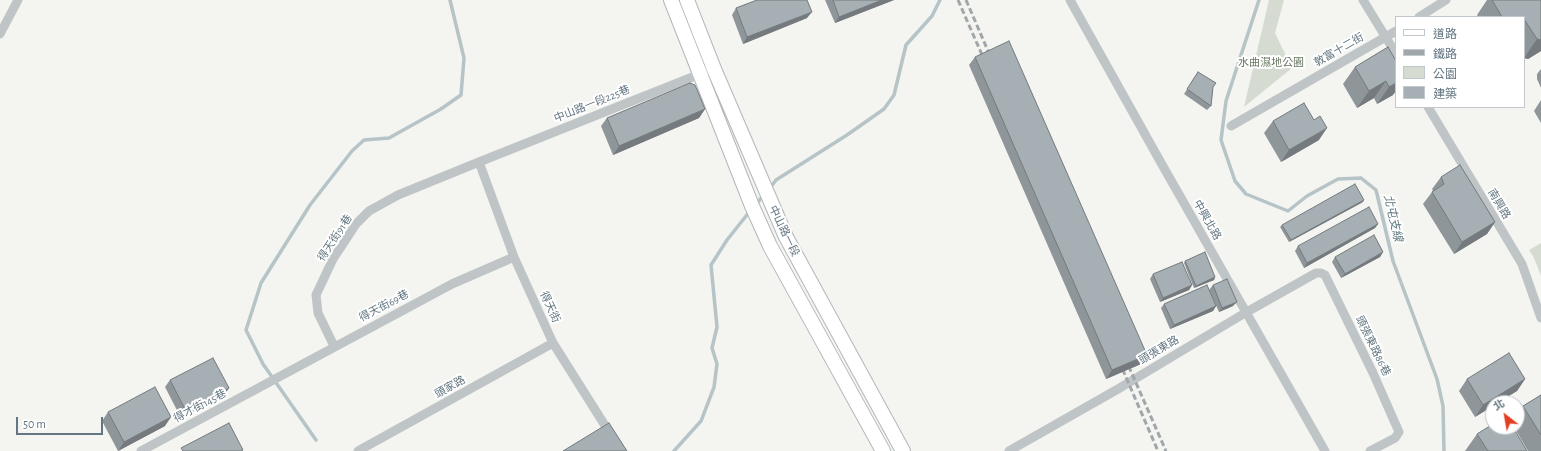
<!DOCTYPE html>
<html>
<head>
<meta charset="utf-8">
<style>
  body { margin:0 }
  #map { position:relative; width:1541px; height:451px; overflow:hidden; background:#f4f4f0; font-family:"Alegreya Sans","Noto Sans TC",sans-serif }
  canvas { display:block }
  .legend { position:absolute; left:1395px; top:16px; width:130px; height:92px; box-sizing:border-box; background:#fff; border:1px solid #c1c8cd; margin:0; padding:5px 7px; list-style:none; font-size:12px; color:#637681 }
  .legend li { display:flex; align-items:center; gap:8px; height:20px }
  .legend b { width:20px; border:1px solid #c1c8cd }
  .north { position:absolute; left:1485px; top:395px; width:40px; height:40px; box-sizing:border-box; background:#fff; border:1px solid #c1c8cd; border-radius:50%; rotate:329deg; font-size:11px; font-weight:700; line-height:16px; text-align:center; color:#637681 }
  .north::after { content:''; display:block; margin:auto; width:14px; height:18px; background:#e43d20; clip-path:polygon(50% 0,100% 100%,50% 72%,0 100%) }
  .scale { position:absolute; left:16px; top:417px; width:87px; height:18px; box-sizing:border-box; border:2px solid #637681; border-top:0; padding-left:5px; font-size:12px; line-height:14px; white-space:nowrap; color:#637681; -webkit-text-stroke:3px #fff; paint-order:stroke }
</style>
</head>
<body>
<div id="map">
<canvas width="1541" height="451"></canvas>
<ul class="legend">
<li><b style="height:5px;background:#fff"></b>道路</li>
<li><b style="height:5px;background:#a0a7ab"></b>鐵路</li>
<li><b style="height:11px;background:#d5dbd1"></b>公園</li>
<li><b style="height:11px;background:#a6afb3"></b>建築</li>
</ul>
<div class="north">北</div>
<div class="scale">50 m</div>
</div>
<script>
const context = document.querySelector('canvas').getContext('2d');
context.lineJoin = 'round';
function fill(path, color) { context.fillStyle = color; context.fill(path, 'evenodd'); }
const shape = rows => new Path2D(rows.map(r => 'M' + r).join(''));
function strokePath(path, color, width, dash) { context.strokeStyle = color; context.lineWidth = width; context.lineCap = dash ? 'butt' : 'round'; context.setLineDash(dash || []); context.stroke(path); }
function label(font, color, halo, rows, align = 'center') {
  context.font = font + ' "Alegreya Sans","Noto Sans TC",sans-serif'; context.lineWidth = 4; context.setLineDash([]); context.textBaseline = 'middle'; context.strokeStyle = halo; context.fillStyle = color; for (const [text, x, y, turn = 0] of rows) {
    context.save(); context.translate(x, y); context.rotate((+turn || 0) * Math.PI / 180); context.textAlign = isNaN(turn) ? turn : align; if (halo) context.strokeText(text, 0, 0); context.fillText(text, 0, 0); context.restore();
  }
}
fill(shape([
  [1269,0,1284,0,1275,33,1292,68,1244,107],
  [1541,243,1541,276,1534,258,1529,250]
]), '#d5dbd1');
strokePath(shape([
  [1259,0,1226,101,1221,140,1235,181,1246,194,1288,211,1307,196,1338,179,1361,178,1376,190,1393,261,1437,379,1443,406,1444,451],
  [770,188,776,180,847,135,884,109,894,95,906,45,932,16,940,0],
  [756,205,764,194],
  [316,440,263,364,246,330,261,283,310,205,352,151,364,140,389,138,441,109,461,95,464,58,450,0],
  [674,451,701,421,714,387,717,364,712,348,717,327,711,265,727,240,750,211]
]), '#b6c4c7', 3.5);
const primary = shape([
  [671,0,752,206,770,246,883,451],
  [687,0,714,69,786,237,903,451]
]);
strokePath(primary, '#b2b7ba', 16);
strokePath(shape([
  [1070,0,1160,161,1325,451],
  [1363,0,1396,54],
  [1419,17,1446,0],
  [0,34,18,0],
  [1428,107,1522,264,1541,318],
  [1231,126,1396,31],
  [479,162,514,257,553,343,621,451],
  [334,346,318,313,316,295,333,259,356,224,369,211,398,195,479,162,705,72],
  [141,451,452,284,514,257],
  [358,451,553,343],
  [1009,451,1118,389,1245,313,1316,273,1321,273,1325,275,1373,373,1399,432,1395,438,1370,451]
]), '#bfc4c6', 9);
strokePath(primary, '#fff', 14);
strokePath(shape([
  [958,0,986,64],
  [966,0,992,60],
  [1125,358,1166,451],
  [1119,361,1158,451]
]), '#a0a7ab', 3, [6, 3]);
fill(shape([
  [825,0,894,0,835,23],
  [1487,0,1541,0,1541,51,1528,59,1524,58,1524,17,1478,17,1477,15],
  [736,8,807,18,743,44,732,15],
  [1388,47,1393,95,1377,104,1374,98,1357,108,1343,84,1355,67],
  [975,57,1147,355,1141,364,1106,379,969,65],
  [1541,69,1541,88,1537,79,1537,74],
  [1198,72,1213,87,1211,106,1207,110,1184,94],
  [1541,100,1541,123,1534,111],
  [705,109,699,118,613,155,601,126,607,118],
  [1273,121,1319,140,1281,162,1264,133],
  [1441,177,1495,222,1487,234,1454,254,1423,204,1432,192,1433,191,1432,189],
  [1363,202,1289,242,1280,227,1282,225],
  [1378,224,1375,228,1304,268,1295,251,1298,246],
  [1383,252,1380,257,1341,278,1332,262,1335,257],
  [1185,261,1215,277,1214,280,1194,288,1184,263],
  [1153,274,1192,285,1189,290,1160,302,1150,279],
  [1213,285,1233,306,1219,312,1209,290],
  [1164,304,1216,306,1213,311,1170,329,1161,308],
  [1467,379,1525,379,1517,391,1497,403,1493,403,1493,406,1475,417,1459,391],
  [170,380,229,388,224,395,181,418,165,387],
  [1541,395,1541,451,1528,451,1514,427,1517,427,1517,415,1523,406],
  [108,412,165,426,118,451,102,421],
  [1477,434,1527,451,1465,451]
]), '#8f969a');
fill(shape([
  [882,0,894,0,835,23,839,17],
  [812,12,807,18,743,44,747,37],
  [1537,39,1541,40,1541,51,1528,59,1524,58],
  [1386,81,1374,98,1357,108,1369,91],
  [1396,83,1396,91,1393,95,1377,104,1389,87],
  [705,109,699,118,613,155,619,146],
  [1327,128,1319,140,1281,162,1289,150],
  [1364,200,1363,202,1289,242,1291,240],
  [1495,222,1487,234,1454,254,1462,242],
  [1378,224,1375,228,1304,268,1307,263],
  [1383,252,1380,257,1341,278,1345,274],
  [1215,277,1214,280,1194,288,1196,286],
  [1192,285,1189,290,1160,302,1163,298],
  [1237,302,1233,306,1219,312,1222,308],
  [1216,306,1213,311,1170,329,1174,325],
  [1147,355,1141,364,1106,379,1112,370],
  [1525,379,1517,391,1497,403,1493,403,1493,406,1475,417,1483,405],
  [229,388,224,395,181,418,186,411],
  [171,417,165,426,118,451,124,442]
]), '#747a7d');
const building = shape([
  [757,0,807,0,812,12,747,37,736,8,757,0],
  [833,0,882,0,839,17,833,0],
  [1492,0,1541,0,1541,40,1537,39,1524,19,1524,17,1523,17,1522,16,1520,17,1502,17,1492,0],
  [1009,41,1147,355,1112,370,975,57,1009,41],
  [1388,47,1396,61,1396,83,1389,87,1386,81,1369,91,1355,67,1388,47],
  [1198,72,1216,83,1213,87,1211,106,1187,89,1198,72],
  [690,83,695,85,705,109,619,146,607,118,690,83],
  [1304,103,1314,120,1320,116,1327,128,1289,150,1273,121,1304,103],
  [1460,165,1495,222,1462,242,1432,192,1444,184,1441,177,1460,165],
  [1355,184,1364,200,1291,240,1282,225,1355,184],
  [1369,207,1378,224,1307,263,1298,246,1369,207],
  [1374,235,1383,252,1345,274,1335,257,1374,235],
  [1205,252,1215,277,1196,286,1185,261,1205,252],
  [1182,262,1192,285,1163,298,1153,274,1182,262],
  [1227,279,1237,302,1222,308,1213,285,1227,279],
  [1207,285,1216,306,1174,325,1164,304,1207,285],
  [1509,353,1525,379,1483,405,1467,379,1509,353],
  [213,358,229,388,186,411,170,380,213,358],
  [155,387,171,417,124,442,108,412,155,387],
  [1541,395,1541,435,1523,406,1541,395],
  [229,423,243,450,241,451,183,451,181,448,229,423],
  [609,423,627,451,563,451,609,423],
  [1493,424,1493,427,1513,427,1527,451,1488,451,1477,434,1493,424]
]);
fill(building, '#a6afb3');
strokePath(building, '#747a7d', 1);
label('11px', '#637681', '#fff', [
  ["敦富十二街",1339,50,-30],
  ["中山路一段225巷",592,104,-22],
  ["南興路",1499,204,59],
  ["中興北路",1207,220,60],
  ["中山路一段",784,231,64],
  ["得天街91巷",335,238,-57],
  ["得天街69巷",384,306,-28],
  ["得天街",550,307,65],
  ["頭張東路86巷",1373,346,64],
  ["頭張東路",1159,350,-31],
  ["頭家路",450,387,-29],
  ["得才街145巷",200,406,-28]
]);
label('11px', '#687861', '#fff', [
  ["水曲濕地公園",1271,63]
]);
label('italic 12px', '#5e797f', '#fff', [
  ["北屯支線",1393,218,77]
]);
</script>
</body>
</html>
